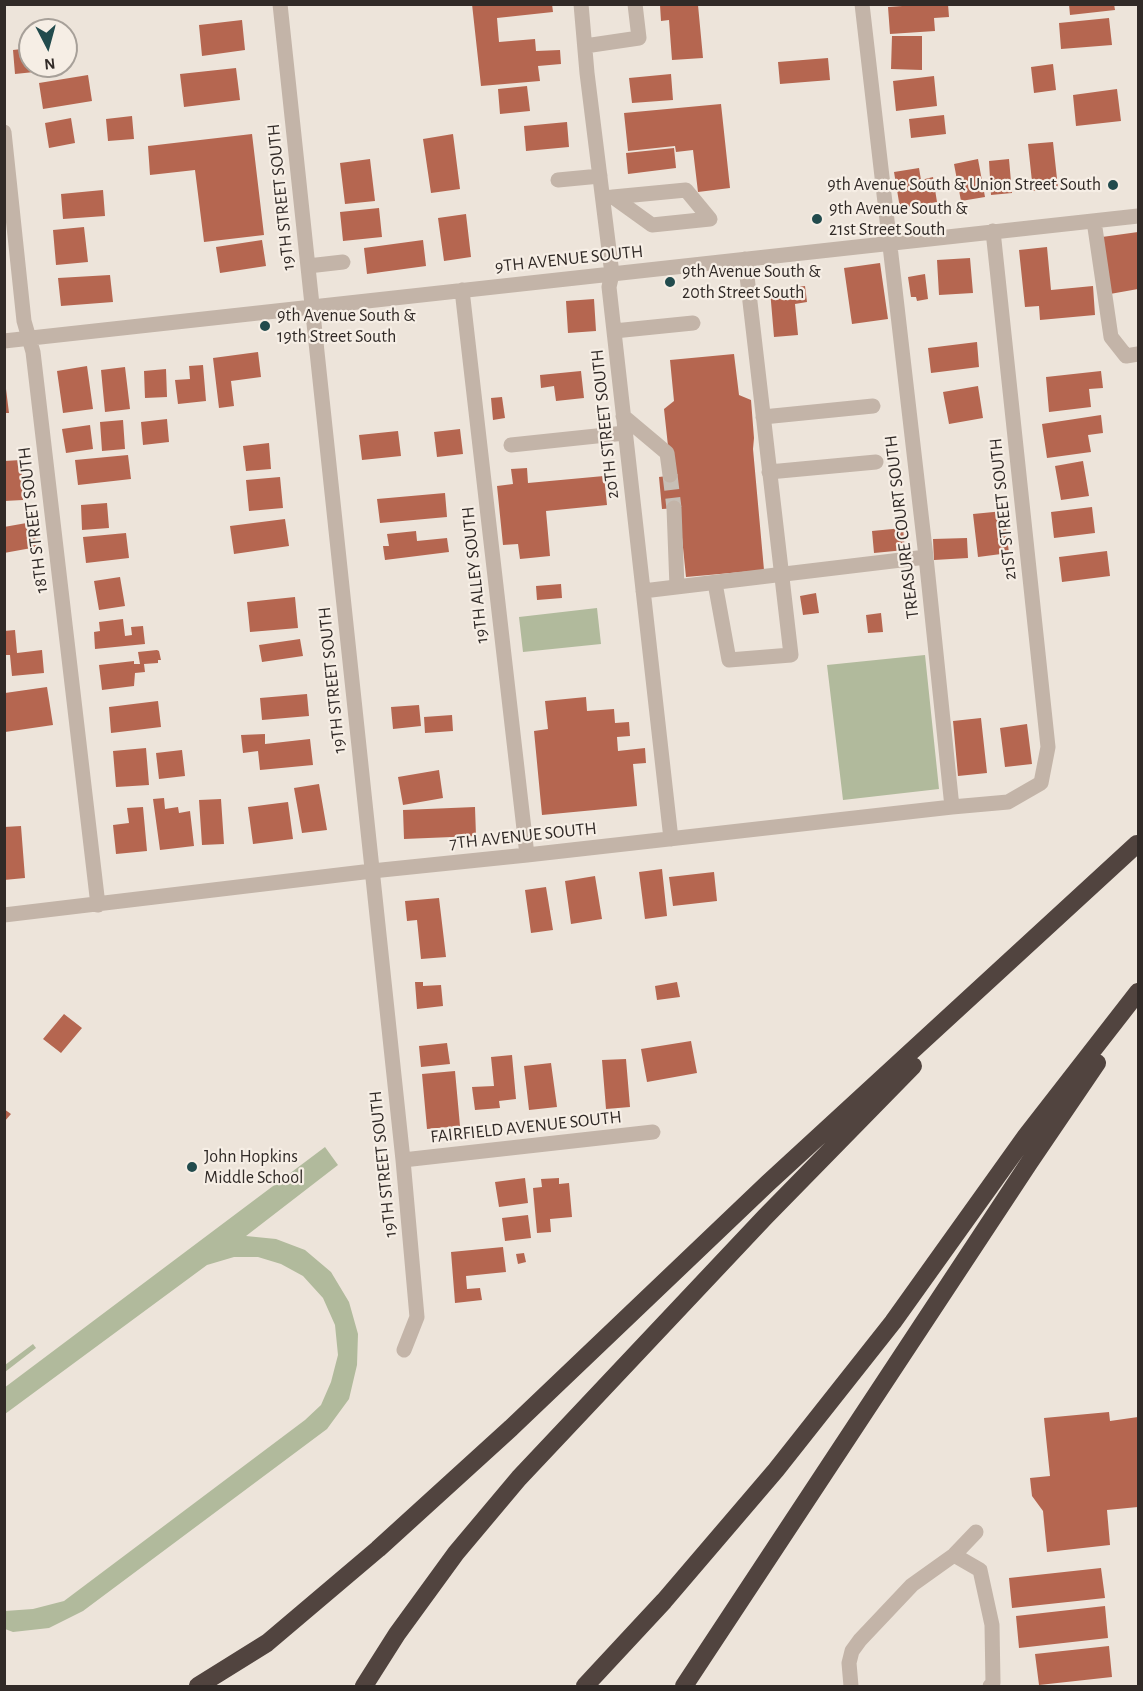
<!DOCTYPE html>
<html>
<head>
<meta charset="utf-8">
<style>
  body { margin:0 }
  #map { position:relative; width:1143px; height:1691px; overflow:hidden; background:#ede4da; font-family:"Alegreya Sans",sans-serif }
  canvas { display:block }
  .frame { position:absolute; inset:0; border:6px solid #312a27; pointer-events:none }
  .north { position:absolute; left:18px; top:18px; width:60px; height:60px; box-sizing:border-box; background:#f6eee5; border:2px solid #a7a099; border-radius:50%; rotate:174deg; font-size:16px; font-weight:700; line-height:24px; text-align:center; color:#312a27 }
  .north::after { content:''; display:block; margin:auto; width:21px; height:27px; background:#224b4d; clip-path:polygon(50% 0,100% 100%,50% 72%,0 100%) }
</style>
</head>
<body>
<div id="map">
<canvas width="1143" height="1691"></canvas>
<div class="frame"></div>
<div class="north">N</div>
</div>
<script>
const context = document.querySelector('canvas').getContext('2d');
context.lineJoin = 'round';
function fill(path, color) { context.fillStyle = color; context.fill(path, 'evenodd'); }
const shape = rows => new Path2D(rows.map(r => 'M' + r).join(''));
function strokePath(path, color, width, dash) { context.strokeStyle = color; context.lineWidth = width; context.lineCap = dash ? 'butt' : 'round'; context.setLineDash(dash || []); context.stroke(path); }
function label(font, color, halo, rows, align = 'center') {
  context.font = font + ' "Alegreya Sans",sans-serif'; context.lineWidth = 4.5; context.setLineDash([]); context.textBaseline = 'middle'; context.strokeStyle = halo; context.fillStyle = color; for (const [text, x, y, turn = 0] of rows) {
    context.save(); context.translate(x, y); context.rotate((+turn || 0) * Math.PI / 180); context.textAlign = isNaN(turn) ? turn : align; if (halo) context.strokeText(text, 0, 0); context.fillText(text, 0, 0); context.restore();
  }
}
fill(shape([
  [597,608,601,644,523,652,519,617],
  [925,655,939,789,843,800,827,665],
  [325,1147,338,1165,246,1236,276,1239,305,1250,331,1272,349,1302,358,1334,357,1365,349,1399,327,1429,83,1611,49,1628,13,1632,5,1629,5,1611,33,1609,64,1601,305,1420,321,1405,331,1382,338,1355,335,1325,323,1298,303,1276,281,1264,258,1257,234,1257,207,1265,5,1414,4,1388],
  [33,1344,36,1348,5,1372,5,1365]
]), '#b1ba9c');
fill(shape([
  [472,4,552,4,553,12,497,18,499,42,535,39,536,51,560,50,561,64,538,66,540,81,481,86],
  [931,4,948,4,949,17,934,18,935,31,890,34,888,7],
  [1069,4,1114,4,1115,10,1070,15],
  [660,5,698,5,703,58,672,60,669,20,661,21],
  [1109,18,1112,45,1061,49,1059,23],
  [242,20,245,50,202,56,199,25],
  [892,36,922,36,922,70,891,69],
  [30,48,30,66,62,66,63,69,15,74,13,50],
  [828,58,830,80,780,84,778,62],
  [1053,64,1056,90,1034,93,1031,67],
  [236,68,240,100,184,107,180,74],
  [671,74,673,100,632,103,629,78],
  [88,75,92,101,43,109,39,83],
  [934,76,937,106,896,111,893,81],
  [527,86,530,111,500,114,498,89],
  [1117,89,1121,121,1076,126,1073,95],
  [721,104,730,188,698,192,693,150,676,152,675,146,628,151,624,113],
  [944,115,946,134,911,138,909,119],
  [132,116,134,139,108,141,106,119],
  [71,118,75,143,49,148,45,123],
  [567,122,569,147,526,151,524,126],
  [252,134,264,235,204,242,195,170,150,175,148,146],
  [453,134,460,189,431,193,423,139],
  [1053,142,1058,188,1033,191,1028,144],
  [674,148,676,168,628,174,626,153],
  [370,159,375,201,345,204,340,163],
  [978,159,985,197,961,201,954,164],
  [1009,159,1012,193,991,195,989,161],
  [919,168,921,180,933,177,937,202,900,208,894,172],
  [103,190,105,216,63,219,61,194],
  [379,208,382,237,343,241,340,212],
  [466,214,471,257,444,261,438,218],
  [84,227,88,262,56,265,53,230],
  [1138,232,1138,289,1110,294,1102,237],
  [262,240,266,266,220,273,216,247],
  [423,240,426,266,367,274,364,248],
  [1047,247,1051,290,1093,286,1095,315,1040,320,1039,306,1025,307,1019,250],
  [970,258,973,293,939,295,937,260],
  [880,263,888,319,852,324,844,268],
  [925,274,928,299,917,301,916,297,911,297,908,277],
  [110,275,113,302,61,306,58,278],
  [805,286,807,302,795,304,798,335,774,337,770,290],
  [594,299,596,331,568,333,566,301],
  [977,342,979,367,931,373,928,348],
  [258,352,261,377,231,381,234,406,219,408,213,358],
  [734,354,739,395,751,400,754,438,753,449,764,570,686,577,679,508,662,509,659,477,675,475,668,446,664,409,674,401,670,360],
  [203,365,206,401,178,404,175,380,190,379,189,366],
  [87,366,93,409,63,413,57,371],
  [125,367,130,409,105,412,101,370],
  [166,369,167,397,145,398,144,371],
  [581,371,584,398,556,401,554,386,541,388,540,375],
  [1101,371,1103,388,1089,389,1091,407,1049,412,1046,377],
  [978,386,983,418,949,424,943,392],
  [4,389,6,389,9,413,4,413],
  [502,397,505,418,493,420,491,398],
  [1101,415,1103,433,1088,435,1091,452,1047,458,1042,424],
  [167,419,169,442,143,445,141,422],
  [123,420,125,449,102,451,100,422],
  [90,425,93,449,66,453,62,429],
  [460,429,463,454,437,457,434,432],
  [398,431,401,456,362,460,359,435],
  [269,443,271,469,246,471,243,446],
  [128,455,131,479,78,485,75,460],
  [21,460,23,500,4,501,4,461],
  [1083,461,1089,496,1061,500,1055,466],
  [527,468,528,483,604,476,607,505,546,511,550,556,520,559,518,544,503,545,497,486,513,484,511,469],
  [280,477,283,508,249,511,246,480],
  [445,493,447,517,380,523,377,499],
  [107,503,109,528,82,530,81,505],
  [1092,507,1095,533,1054,538,1051,512],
  [1004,511,1009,553,978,557,973,514],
  [285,519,289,546,234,554,230,526],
  [32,522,37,547,4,553,4,527],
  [903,528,905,550,874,553,872,531],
  [416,531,417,541,447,538,449,552,385,560,383,546,389,546,387,534],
  [126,533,129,558,86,563,83,537],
  [967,538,968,558,934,560,933,539],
  [1107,551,1110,576,1062,582,1059,557],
  [120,577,125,606,99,610,94,581],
  [561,584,562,598,537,600,536,586],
  [816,593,819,613,803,615,800,596],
  [295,597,298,628,250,632,247,602],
  [881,613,883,632,868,633,866,615],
  [123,619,125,636,132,635,131,627,143,626,145,644,95,649,94,632,100,631,99,622],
  [15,630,17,653,42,650,44,673,12,676,10,655,4,655,4,631],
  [300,639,303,656,262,662,259,645],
  [157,650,159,651,161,660,158,660,158,663,144,664,145,672,135,673,134,686,102,690,99,665,134,661,134,664,140,664,138,652],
  [47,687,53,725,5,732,5,693],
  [307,694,309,716,262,720,260,698],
  [586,697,587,711,614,709,615,723,629,722,630,736,617,737,618,751,645,748,646,763,633,764,637,806,542,815,534,731,548,729,545,701],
  [158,701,161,727,111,733,109,707],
  [419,705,421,726,393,729,391,707],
  [452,715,453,731,425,733,424,717],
  [981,718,987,773,958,776,953,721],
  [1027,724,1032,764,1005,767,1000,728],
  [265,734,265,744,310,739,313,765,260,770,258,751,243,753,241,735],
  [146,748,149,785,116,787,113,751],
  [182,750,185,776,159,779,156,753],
  [439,770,443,798,403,805,398,777],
  [319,784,327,830,302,833,294,788],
  [164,798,165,809,178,807,179,813,190,811,194,846,160,850,153,799],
  [221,799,224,844,202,845,199,800],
  [288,802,293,839,253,844,248,807],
  [143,807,147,851,116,854,113,825,129,823,127,808],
  [475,807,476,836,404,839,403,810],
  [21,826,25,878,4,880,4,827],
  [662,869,667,916,645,919,639,872],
  [714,872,717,901,673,906,669,877],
  [595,876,602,919,571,924,565,881],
  [546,887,553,930,531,933,525,890],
  [439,898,446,957,421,959,417,920,407,921,405,901],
  [415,982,423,982,423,986,441,985,443,1006,417,1009],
  [677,982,680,997,657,1000,655,986],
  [64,1014,82,1028,61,1053,43,1039],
  [691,1041,697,1073,647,1082,641,1049],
  [447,1043,450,1064,421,1067,419,1046],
  [512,1055,516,1099,499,1101,500,1108,475,1110,472,1087,494,1086,491,1057],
  [626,1059,630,1107,606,1109,602,1060],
  [551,1063,557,1107,529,1110,524,1066],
  [455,1071,460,1126,427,1129,422,1074],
  [4,1109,11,1114,4,1122],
  [525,1178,528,1203,499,1207,495,1182],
  [559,1178,559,1184,569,1183,572,1217,550,1219,551,1232,537,1233,533,1188,542,1187,541,1179],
  [528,1215,531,1238,505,1241,502,1218],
  [503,1247,506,1272,466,1276,467,1289,480,1288,482,1300,455,1303,451,1252],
  [524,1253,526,1262,518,1264,516,1254],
  [1109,1412,1110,1421,1138,1417,1138,1507,1107,1510,1110,1545,1047,1552,1043,1511,1032,1496,1030,1478,1050,1476,1044,1418],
  [1101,1568,1105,1598,1012,1608,1009,1578],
  [1105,1606,1108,1638,1019,1648,1016,1616],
  [1109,1646,1112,1677,1039,1685,1035,1654]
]), '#b56650');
strokePath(shape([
  [670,475,674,508]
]), '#c7bfb6', 15, [15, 8]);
strokePath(shape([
  [280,4,403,1160,417,1317,404,1350],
  [581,4,587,73,612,274,609,287,671,839],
  [862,4,926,557,952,807],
  [585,46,639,38,635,4],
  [4,132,24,321,33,352,98,905],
  [558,180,600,176],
  [603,198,613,197,686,190,710,219,652,225,613,197],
  [1094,221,1111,337,1126,356,1138,354],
  [308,266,343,262],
  [462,290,527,855],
  [614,331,693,323],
  [4,341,1138,216],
  [623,416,667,453,670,475],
  [763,417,873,406],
  [511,445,625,433],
  [769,472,876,462],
  [674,508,677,587],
  [715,583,729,660,791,655,745,259],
  [643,591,926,557],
  [4,915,372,871,527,855,952,807,1008,802,1041,783,1048,747,993,231],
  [403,1160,653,1132],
  [954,1555,980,1570,992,1625,993,1683,990,1686],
  [851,1686,849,1663,852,1651,860,1640,912,1585,954,1555,976,1532]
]), '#c3b4a8', 15);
strokePath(shape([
  [198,1686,267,1643,378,1549,511,1428,768,1183,1137,844],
  [364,1686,397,1634,456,1553,519,1478,765,1217,913,1066],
  [585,1686,664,1601,776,1470,893,1322,1026,1136,1138,992],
  [684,1686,1029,1163,1097,1063]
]), '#51443f', 18);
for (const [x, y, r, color] of [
  [1113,185,6,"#224b4d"],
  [817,219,6,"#224b4d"],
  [670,282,6,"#224b4d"],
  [265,326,6,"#224b4d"],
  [192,1167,6,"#224b4d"]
]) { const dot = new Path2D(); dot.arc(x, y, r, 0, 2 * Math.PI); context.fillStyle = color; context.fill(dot); strokePath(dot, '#f6eee5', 2); }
label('18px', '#312a27', '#f6eee5', [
  ["9th Avenue South & Union Street South",1101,185,"right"],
  ["9th Avenue South &",829,209],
  ["21st Street South",829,230],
  ["9th Avenue South &",682,272],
  ["20th Street South",682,293],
  ["9th Avenue South &",277,316],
  ["19th Street South",277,337],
  ["John Hopkins",204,1157],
  ["Middle School",204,1178]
], 'left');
label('18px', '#312a27', '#f6eee5', [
  ["19TH STREET SOUTH",281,197,-96],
  ["9TH AVENUE SOUTH",569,259,-6],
  ["20TH STREET SOUTH",605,424,-96],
  ["21ST STREET SOUTH",1003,509,-96],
  ["18TH STREET SOUTH",33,520,-97],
  ["TREASURE COURT SOUTH",902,527,-97],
  ["19TH ALLEY SOUTH",475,575,-96],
  ["19TH STREET SOUTH",332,680,-96],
  ["7TH AVENUE SOUTH",523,836,-6],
  ["FAIRFIELD AVENUE SOUTH",526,1127,-6],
  ["19TH STREET SOUTH",383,1164,-96]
]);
</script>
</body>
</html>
